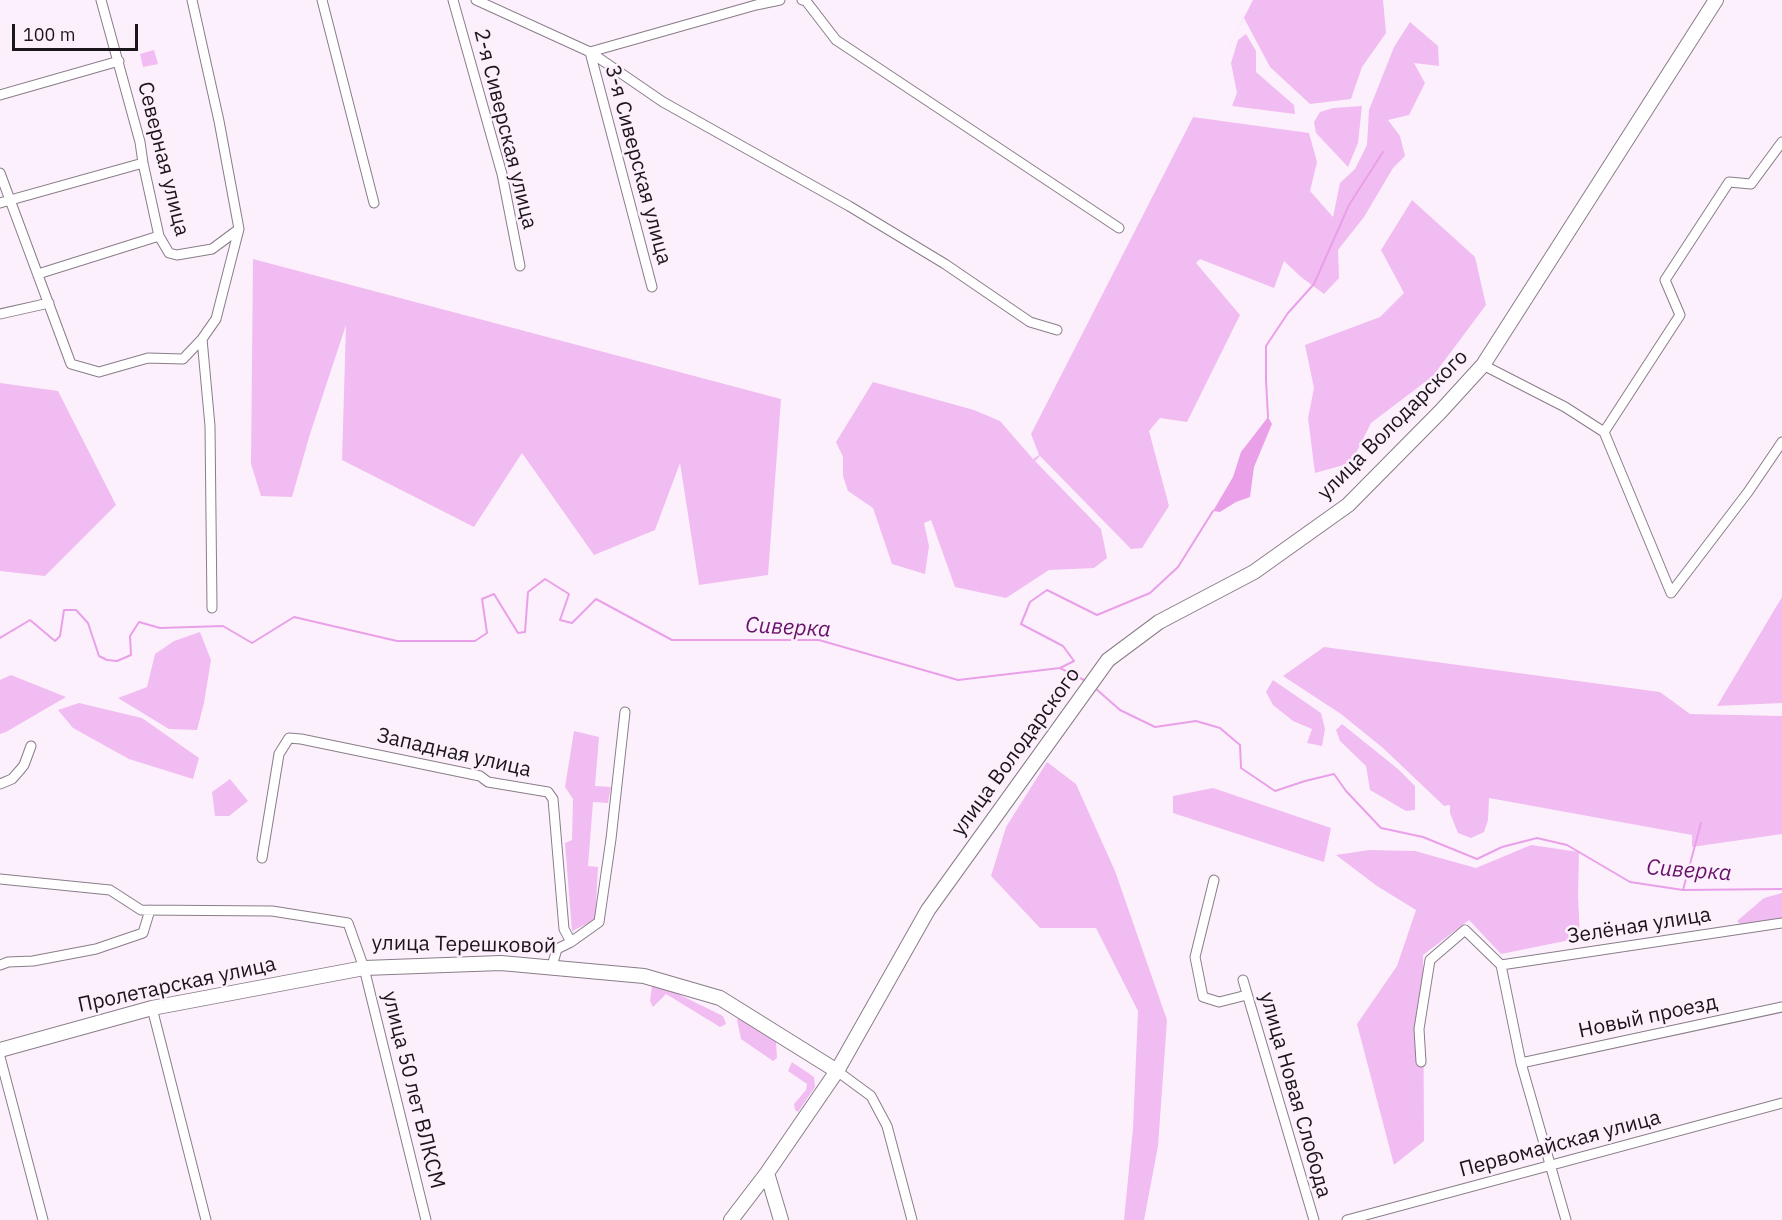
<!DOCTYPE html>
<html>
<head>
<meta charset="utf-8">
<style>
  body { margin:0 }
  #map { position:relative; width:1782px; height:1220px; overflow:hidden; background:#fdf0fd; font-family:"IBM Plex Sans",sans-serif }
  canvas { display:block }
  .scale { position:absolute; left:12px; top:24px; width:126px; height:27px; box-sizing:border-box; border:3px solid #1b161b; border-top:0; padding-left:8px; font-size:18px; line-height:21px; white-space:nowrap; color:#1b161b; -webkit-text-stroke:4px #fdf0fd; paint-order:stroke }
</style>
</head>
<body>
<div id="map">
<canvas width="1782" height="1220"></canvas>
<div class="scale">100 m</div>
</div>
<script>
const context = document.querySelector('canvas').getContext('2d');
context.lineJoin = 'round';
function fill(path, color) { context.fillStyle = color; context.fill(path, 'evenodd'); }
const shape = rows => new Path2D(rows.map(r => 'M' + r).join(''));
function strokePath(path, color, width, dash) { context.strokeStyle = color; context.lineWidth = width; context.lineCap = dash ? 'butt' : 'round'; context.setLineDash(dash || []); context.stroke(path); }
function label(font, color, halo, rows, align = 'center') {
  context.font = font + ' "IBM Plex Sans",sans-serif'; context.lineWidth = 5; context.setLineDash([]); context.textBaseline = 'middle'; context.strokeStyle = halo; context.fillStyle = color; for (const [text, x, y, turn = 0] of rows) {
    context.save(); context.translate(x, y); context.rotate((+turn || 0) * Math.PI / 180); context.textAlign = isNaN(turn) ? turn : align; if (halo) context.strokeText(text, 0, 0); context.fillText(text, 0, 0); context.restore();
  }
}
fill(shape([
  [1253,0,1383,0,1386,33,1362,67,1351,99,1310,104,1270,67,1244,18,1193,117,1309,133,1317,162,1310,191,1333,217,1340,183,1355,169,1367,145,1369,110,1394,47,1410,22,1438,46,1439,66,1414,63,1425,83,1409,115,1388,120,1400,136,1405,156,1393,168,1364,217,1338,250,1339,278,1324,294,1301,277,1284,261,1274,288,1200,259,1196,263,1240,315,1187,422,1160,418,1149,431,1169,506,1142,548,1131,549,1040,456,1035,461,1101,529,1107,558,1094,568,1049,570,1006,598,955,587,931,520,924,523,929,546,925,574,892,564,873,508,848,491,843,476,843,457,836,442,873,382,974,410,1000,421,1033,459,1039,455,1031,434],
  [1246,34,1256,51,1256,72,1294,105,1295,114,1232,106,1237,93,1231,63,1238,40],
  [154,50,158,64,143,67,140,54],
  [1362,106,1358,143,1348,167,1316,133,1314,122,1320,112,1333,108],
  [1412,200,1475,257,1486,305,1433,376,1371,423,1351,463,1315,473,1308,418,1314,388,1305,345,1380,317,1404,293,1381,250],
  [253,259,781,399,768,575,699,585,680,463,655,530,594,555,522,453,474,527,342,460,346,325,310,434,292,497,261,496,251,464],
  [0,383,58,391,116,505,45,576,0,571],
  [1782,597,1782,703,1717,706],
  [200,632,211,660,204,703,197,730,169,729,118,698,147,687,155,654,174,641],
  [1324,647,1660,692,1690,714,1782,716,1782,834,1692,847,1692,835,1489,798,1488,820,1484,832,1471,838,1458,833,1450,813,1450,805,1444,806,1383,748,1341,714,1283,676],
  [11,675,66,697,6,732,0,734,0,680],
  [1273,680,1321,713,1325,729,1322,746,1307,743,1312,729,1293,721,1273,705,1266,692],
  [79,703,142,718,199,758,193,779,129,759,73,728,58,710],
  [1342,724,1398,769,1415,786,1415,810,1406,811,1370,790,1366,766,1340,741,1336,730],
  [574,731,599,737,595,786,611,787,608,803,593,802,588,866,598,867,595,920,572,931,565,843,572,840,573,799,565,787],
  [1047,762,1076,784,1115,871,1167,1020,1158,1146,1144,1220,1124,1220,1133,1128,1138,1011,1096,928,1040,928,991,876,1006,827],
  [230,779,248,801,229,816,215,816,212,792],
  [1213,788,1331,828,1324,862,1173,813,1173,796],
  [1531,845,1579,852,1578,896,1580,938,1501,954,1469,920,1423,955,1424,1141,1394,1165,1357,1024,1397,966,1416,910,1377,886,1336,855,1369,850,1415,851,1476,868],
  [1782,893,1782,926,1748,932,1737,921,1764,898],
  [652,986,672,991,723,1016,726,1024,720,1027,666,994,653,1007,650,1001],
  [739,1018,776,1042,777,1058,773,1061,741,1039,737,1020],
  [792,1062,814,1077,815,1087,798,1112,795,1110,794,1104,806,1090,807,1084,788,1071]
]), '#f1bcf1');
fill(shape([
  [1268,417,1272,424,1254,467,1250,497,1236,502,1220,512,1213,511,1233,477,1241,452]
]), '#e9a0e9');
strokePath(shape([
  [1268,417,1266,380,1266,346,1288,313,1314,284,1349,205,1383,152],
  [0,638,30,620,55,641,60,636,64,610,76,610,88,623,99,656,107,660,117,661,131,655,130,636,139,622,160,628,223,626,252,643,294,617,397,641,475,641,487,633,482,599,494,594,518,633,525,632,528,592,545,579,569,594,560,620,572,623,596,599,672,640,819,640,958,680,1060,668,1086,681],
  [1060,668,1074,661,1063,646,1021,624,1030,602,1047,590,1097,615,1150,593,1178,567,1213,511],
  [1095,688,1120,710,1155,727,1196,721,1220,728,1240,745,1241,768,1275,791,1305,781,1334,774,1346,791,1381,828,1423,837,1477,859,1502,847,1537,838,1567,845,1630,882,1683,890,1782,889],
  [1683,890,1701,823]
]), '#e9a0e9', 2);
const street = shape([
  [101,0,140,142,143,163,159,236,169,253,177,255,212,249,239,229],
  [192,0,219,121,239,229,216,319,202,339,210,426,212,608],
  [322,0,374,203],
  [453,0,502,174,520,266],
  [476,0,590,52,663,102,849,206,945,264,1030,322,1057,330],
  [802,0,806,1,836,40,1119,228],
  [590,52,652,287],
  [590,52,756,5,780,0],
  [0,95,119,61],
  [0,173,71,364,99,372,148,358,183,359,202,339],
  [0,203,143,163],
  [38,274,159,236],
  [0,314,49,303],
  [1483,365,1565,407,1604,432,1671,593,1748,492,1782,442],
  [1604,432,1680,315,1665,280,1729,182,1751,184,1782,142],
  [0,784,12,779,20,770,24,765,31,746],
  [262,858,279,754,289,738,301,739,480,776,488,782,548,792,553,799,564,929,571,942,557,949,552,966],
  [0,879,110,890,141,910,272,911,348,923,364,968,426,1220],
  [1214,880,1195,957,1203,997,1219,1002,1247,995],
  [571,942,599,922,611,839,625,712],
  [0,965,8,962,33,961,96,949,143,933,150,910],
  [1501,965,1782,923],
  [1501,965,1521,1063,1566,1220],
  [1243,980,1314,1220],
  [152,1008,206,1220],
  [0,1057,43,1220],
  [1421,1062,1419,1029,1430,960,1465,930,1501,965],
  [1521,1063,1782,1007],
  [837,1071,871,1096,887,1126,912,1220],
  [1347,1220,1782,1103]
]);
const secondary = shape([
  [0,1050,152,1008,364,968,501,963,644,976,720,998,837,1071],
  [767,1173,781,1220],
  [731,1220,767,1173,837,1071,928,910,1108,660,1159,622,1254,572,1348,505,1441,411,1483,365,1716,0]
]);
strokePath(street, '#897d89', 11);
strokePath(secondary, '#897d89', 16);
strokePath(street, '#fff', 9);
strokePath(secondary, '#fff', 14);
label('21px', '#1b161b', '#fdf0fd', [
  ["2-я Сиверская улица",505,129,76],
  ["Северная улица",163,159,76],
  ["3-я Сиверская улица",638,165,75],
  ["улица Володарского",1393,425,-45],
  ["улица Володарского",1016,752,-54],
  ["Западная улица",454,753,13],
  ["Зелёная улица",1639,926,-9],
  ["улица Терешковой",464,945,1],
  ["Пролетарская улица",177,985,-12],
  ["Новый проезд",1648,1017,-12],
  ["улица 50 лет ВЛКСМ",413,1090,76],
  ["улица Новая Слобода",1295,1095,74],
  ["Первомайская улица",1560,1144,-15]
]);
label('italic 22px', '#68116b', '#fdf0fd', [
  ["Сиверка",788,628,3],
  ["Сиверка",1689,871,4]
]);
</script>
</body>
</html>
